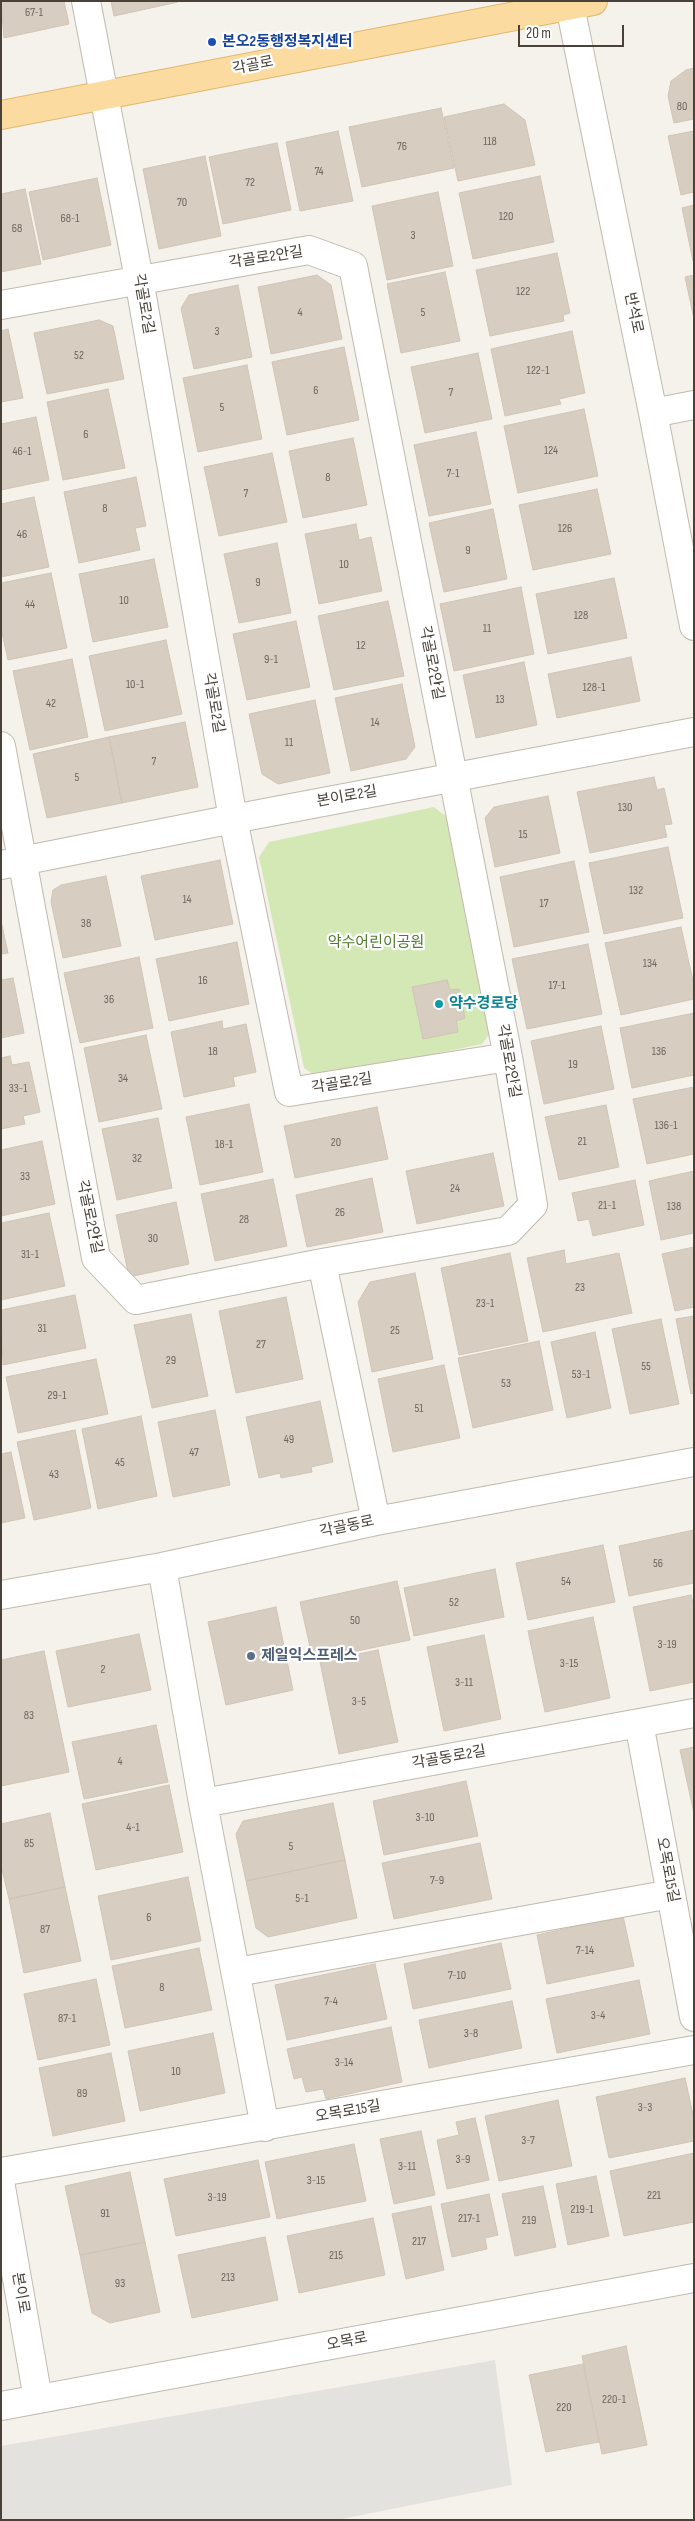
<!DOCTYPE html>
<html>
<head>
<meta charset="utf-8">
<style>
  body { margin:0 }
  #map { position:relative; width:695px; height:2521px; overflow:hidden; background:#f5f2eb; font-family:"Sofia Sans Condensed",sans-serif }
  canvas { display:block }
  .frame { position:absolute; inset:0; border:2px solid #4a4239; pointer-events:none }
  .scale { position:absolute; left:518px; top:25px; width:106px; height:22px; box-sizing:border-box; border:2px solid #4a4239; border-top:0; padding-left:6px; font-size:15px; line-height:18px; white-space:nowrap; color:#4a4239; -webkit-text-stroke:4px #fff; paint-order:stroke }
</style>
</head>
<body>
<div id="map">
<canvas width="695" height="2521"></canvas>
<div class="frame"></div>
<div class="scale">20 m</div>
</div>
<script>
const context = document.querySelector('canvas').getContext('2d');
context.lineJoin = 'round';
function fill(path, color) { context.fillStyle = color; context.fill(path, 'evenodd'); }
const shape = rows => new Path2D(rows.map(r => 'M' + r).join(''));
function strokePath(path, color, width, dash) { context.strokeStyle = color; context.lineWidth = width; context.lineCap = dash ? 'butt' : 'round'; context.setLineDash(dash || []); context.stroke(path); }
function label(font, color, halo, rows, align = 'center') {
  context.font = font + ' "Sofia Sans Condensed","Noto Sans KR",sans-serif'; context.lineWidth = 4.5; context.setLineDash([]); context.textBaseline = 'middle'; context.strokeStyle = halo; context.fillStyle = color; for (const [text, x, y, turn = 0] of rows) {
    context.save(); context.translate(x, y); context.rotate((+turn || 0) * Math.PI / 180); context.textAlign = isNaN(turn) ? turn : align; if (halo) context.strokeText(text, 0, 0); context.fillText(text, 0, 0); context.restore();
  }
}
fill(shape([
  [434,807,448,818,493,1029,482,1044,319,1078,304,1068,259,857,269,842]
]), '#d4e8b6');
fill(shape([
  [495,2360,512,2485,337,2520,1,2520,1,2446]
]), '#e4e2df');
const building = shape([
  [1,1,64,1,69,24,4,38,1,1],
  [111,1,178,1,178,2,114,16,111,1],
  [694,68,694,119,674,123,668,96,671,81,686,70,694,68],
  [504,104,525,120,535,165,458,181,444,117,504,104],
  [441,108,454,168,362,187,349,127,441,108],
  [338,131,353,201,300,211,286,142,338,131],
  [694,131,694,192,681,195,668,136,694,131],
  [277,143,291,210,223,224,209,157,277,143],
  [205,156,221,236,159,249,143,169,205,156],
  [540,176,554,242,473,259,459,193,540,176],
  [97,178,111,245,43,260,29,192,97,178],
  [25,189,41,264,1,272,1,194,25,189],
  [438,192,453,266,387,280,372,206,438,192],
  [694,205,694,261,693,261,682,208,694,205],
  [557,253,570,313,563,315,564,321,490,336,476,270,557,253],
  [445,272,460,341,401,353,387,284,445,272],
  [317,275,331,285,342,339,271,354,258,287,317,275],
  [694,275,694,319,685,277,694,275],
  [238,285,252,357,194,369,181,308,189,295,238,285],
  [99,320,113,326,124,379,47,394,34,333,99,320],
  [8,329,23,398,1,402,1,331,8,329],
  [572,331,585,393,559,399,561,404,505,416,491,349,572,331],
  [344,347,359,420,287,435,272,362,344,347],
  [478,353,492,419,425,433,411,367,478,353],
  [247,365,262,439,198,452,183,378,247,365],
  [108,389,125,468,63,480,47,402,108,389],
  [584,409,598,476,518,493,504,426,584,409],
  [36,417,49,480,1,490,1,424,36,417],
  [476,432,491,504,429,516,414,445,476,432],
  [353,438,367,505,303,518,289,451,353,438],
  [272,453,287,522,219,536,204,467,272,453],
  [136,477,146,526,135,528,140,550,79,563,64,492,136,477],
  [597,489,611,554,533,570,519,505,597,489],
  [34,497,49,567,1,577,1,504,34,497],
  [493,509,507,579,444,592,429,523,493,509],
  [356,524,359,540,371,537,382,591,319,604,305,534,356,524],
  [277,543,291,613,239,623,224,554,277,543],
  [154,559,168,627,93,642,79,574,154,559],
  [51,573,67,648,8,660,1,628,1,583,51,573],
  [614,578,627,638,548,654,536,594,614,578],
  [521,587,534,654,454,671,440,604,521,587],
  [388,601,404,676,334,690,318,616,388,601],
  [296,621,310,687,247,700,233,634,296,621],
  [166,640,182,714,105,731,89,656,166,640],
  [631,657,640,701,557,718,548,674,631,657],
  [72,659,88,737,30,750,13,671,72,659],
  [524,662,537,725,476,738,463,675,524,662],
  [402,684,415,747,406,759,351,771,335,698,402,684],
  [315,700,330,773,278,784,262,774,249,714,315,700],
  [185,722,198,787,122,803,109,737,185,722],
  [109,737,122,803,47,818,33,754,109,737],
  [654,777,657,790,664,788,672,824,664,825,667,837,590,853,577,792,654,777],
  [548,796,560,853,495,867,485,818,494,807,548,796],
  [668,847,683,918,604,934,589,863,668,847],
  [220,860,233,924,155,940,141,876,220,860],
  [574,861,589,932,514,947,500,877,574,861],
  [106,876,121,946,63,958,51,902,53,890,61,885,106,876],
  [1,921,8,953,1,954,1,921],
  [681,927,694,985,694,999,621,1015,605,943,681,927],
  [237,942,249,1004,169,1021,156,959,237,942],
  [588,944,602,1014,527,1029,512,959,588,944],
  [139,957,153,1028,80,1043,64,973,139,957],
  [13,978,24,1033,1,1038,1,980,13,978],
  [447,980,450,990,459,989,465,1018,456,1021,458,1032,423,1039,412,987,447,980],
  [694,1013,694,1075,632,1088,620,1028,694,1013],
  [222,1021,223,1029,246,1024,256,1072,233,1077,235,1086,184,1097,171,1032,222,1021],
  [601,1026,614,1089,544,1104,531,1041,601,1026],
  [146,1035,162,1109,99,1122,84,1048,146,1035],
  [10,1056,12,1065,29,1062,40,1112,23,1116,25,1124,1,1129,1,1058,10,1056],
  [694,1087,694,1154,647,1164,633,1099,694,1087],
  [249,1104,263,1172,200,1185,186,1117,249,1104],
  [606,1105,619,1167,559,1180,545,1117,606,1105],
  [377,1107,388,1159,295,1178,284,1126,377,1107],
  [158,1118,172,1188,117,1200,102,1129,158,1118],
  [42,1141,55,1204,1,1216,1,1150,42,1141],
  [493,1153,504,1206,417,1224,406,1171,493,1153],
  [694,1171,694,1233,661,1240,649,1181,694,1171],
  [372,1178,383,1232,307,1247,296,1195,372,1178],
  [273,1179,287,1246,215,1261,201,1194,273,1179],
  [635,1180,644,1225,593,1236,589,1219,578,1221,572,1193,635,1180],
  [176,1202,189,1264,129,1277,116,1215,176,1202],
  [49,1213,65,1286,1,1300,1,1223,49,1213],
  [694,1247,694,1307,675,1311,662,1254,694,1247],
  [564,1250,566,1264,619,1253,632,1313,543,1332,527,1258,564,1250],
  [510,1253,528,1341,459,1355,441,1268,510,1253],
  [415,1273,433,1359,372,1372,358,1302,370,1282,415,1273],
  [75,1295,86,1348,3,1365,1,1310,75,1295],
  [286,1297,303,1379,236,1393,219,1311,286,1297],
  [191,1314,208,1396,152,1408,134,1325,191,1314],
  [694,1316,694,1393,691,1394,676,1319,694,1316],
  [661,1319,679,1404,630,1414,612,1329,661,1319],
  [595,1332,611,1408,567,1418,551,1342,595,1332],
  [539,1341,553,1410,473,1428,458,1358,539,1341],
  [96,1359,108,1414,18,1433,6,1377,96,1359],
  [444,1365,460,1438,393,1452,378,1379,444,1365],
  [320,1401,333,1462,311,1467,312,1472,281,1478,280,1473,259,1478,246,1417,320,1401],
  [215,1410,230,1485,173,1497,158,1422,215,1410],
  [141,1416,157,1496,98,1509,82,1429,141,1416],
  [75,1430,91,1508,34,1520,17,1442,75,1430],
  [11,1452,25,1518,1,1523,1,1454,11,1452],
  [694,1530,694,1583,629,1596,619,1546,694,1530],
  [603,1545,615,1602,528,1620,516,1563,603,1545],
  [495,1569,504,1617,414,1636,404,1588,495,1569],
  [397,1581,410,1640,313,1660,300,1602,397,1581],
  [691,1595,694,1608,694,1682,650,1691,633,1607,691,1595],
  [276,1607,293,1690,226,1705,208,1622,276,1607],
  [593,1617,610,1698,545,1712,528,1631,593,1617],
  [139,1634,151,1690,68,1707,56,1651,139,1634],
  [484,1635,501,1719,444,1731,427,1647,484,1635],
  [378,1650,398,1742,339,1754,320,1662,378,1650],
  [44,1651,69,1772,1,1786,1,1660,44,1651],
  [156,1725,168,1782,84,1799,72,1742,156,1725],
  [694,1747,694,1813,680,1750,694,1747],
  [466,1781,478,1836,384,1855,373,1801,466,1781],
  [169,1785,183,1852,96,1870,82,1804,169,1785],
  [333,1803,345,1860,246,1881,236,1834,243,1821,333,1803],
  [50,1813,65,1887,9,1899,1,1865,1,1824,50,1813],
  [480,1843,492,1899,394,1919,382,1863,480,1843],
  [345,1860,357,1918,268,1937,256,1928,246,1881,345,1860],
  [188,1877,201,1941,111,1960,98,1896,188,1877],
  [65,1887,81,1961,24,1973,9,1899,65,1887],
  [623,1916,634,1966,547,1984,537,1935,623,1916],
  [501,1943,511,1989,413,2009,404,1964,501,1943],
  [199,1948,212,2010,125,2028,112,1966,199,1948],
  [375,1964,387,2019,287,2040,275,1985,375,1964],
  [96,1979,110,2045,38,2060,24,1994,96,1979],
  [639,1980,650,2034,557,2053,546,1999,639,1980],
  [512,2001,522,2048,429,2068,419,2020,512,2001],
  [391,2027,402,2082,326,2099,323,2089,306,2092,302,2077,294,2079,287,2049,391,2027],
  [213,2033,225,2093,140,2111,128,2051,213,2033],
  [111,2053,125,2121,53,2136,39,2068,111,2053],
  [685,2078,694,2119,694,2141,609,2158,596,2097,685,2078],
  [558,2100,572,2166,499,2181,485,2116,558,2100],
  [475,2118,489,2180,447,2189,437,2140,459,2135,456,2122,475,2118],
  [421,2131,435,2195,394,2204,380,2139,421,2131],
  [354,2144,366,2201,277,2219,265,2162,354,2144],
  [694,2153,694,2222,624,2236,610,2171,694,2153],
  [258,2160,270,2217,176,2236,164,2179,258,2160],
  [130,2172,145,2242,80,2255,65,2186,130,2172],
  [596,2176,609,2236,568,2245,556,2184,596,2176],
  [543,2186,556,2247,515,2256,502,2194,543,2186],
  [489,2194,498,2235,485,2238,487,2249,452,2257,441,2204,489,2194],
  [431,2206,444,2270,406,2279,392,2214,431,2206],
  [373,2218,385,2275,299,2293,287,2236,373,2218],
  [265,2237,278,2300,192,2318,178,2255,265,2237],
  [145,2242,160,2312,110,2323,92,2313,80,2255,145,2242],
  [626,2346,647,2445,602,2454,582,2356,626,2346],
  [583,2364,599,2442,546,2452,529,2375,583,2364]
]);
fill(building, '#d7cdc1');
strokePath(building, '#d1c4b4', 1);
const minor = shape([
  [86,1,139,279,233,819,289,1092,508,1057],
  [569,1,653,413,694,626],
  [1,305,309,250,353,266,508,1057,533,1205,508,1231,322,1263,136,1300,96,1258,1,746],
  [653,413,694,405],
  [1,865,233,819,694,732],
  [322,1263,376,1521],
  [162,1567,203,1803,265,2127],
  [1,1595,162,1567,376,1521,694,1462],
  [639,1723,694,2017],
  [203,1803,694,1713],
  [237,1972,671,1894],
  [1,2172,694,2050],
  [1,2187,38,2399],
  [1,2406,694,2278]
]);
const major = shape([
  [1,115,593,1]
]);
strokePath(minor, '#c1b9ae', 30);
strokePath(major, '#e1b76e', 30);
strokePath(minor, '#fff', 28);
strokePath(major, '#fbdb9f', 28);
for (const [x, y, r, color] of [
  [212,42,5,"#1a4fb4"],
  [439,1004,5,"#0f9aa8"],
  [251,1656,5,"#5c6f8a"]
]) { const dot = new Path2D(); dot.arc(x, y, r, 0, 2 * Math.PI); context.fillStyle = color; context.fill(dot); strokePath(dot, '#fff', 2); }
label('12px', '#6d655b', null, [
  ["67-1",34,13],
  ["80",682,107],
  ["118",490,142],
  ["76",402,147],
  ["74",319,172],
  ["72",250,183],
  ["70",182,203],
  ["120",506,217],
  ["68-1",70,219],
  ["68",17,229],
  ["3",413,236],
  ["122",523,292],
  ["4",300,313],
  ["5",423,313],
  ["3",217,332],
  ["52",79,356],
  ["122-1",538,371],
  ["6",316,391],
  ["7",451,393],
  ["5",222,408],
  ["6",86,435],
  ["124",551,451],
  ["46-1",22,452],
  ["7-1",453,474],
  ["8",328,478],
  ["7",246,494],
  ["8",105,509],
  ["126",565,529],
  ["46",22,535],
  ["9",468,551],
  ["10",344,565],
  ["9",258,583],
  ["10",124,601],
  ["44",30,605],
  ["128",581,616],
  ["11",487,629],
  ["12",361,646],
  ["9-1",271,660],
  ["10-1",135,685],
  ["128-1",594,688],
  ["13",500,700],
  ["42",51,704],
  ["14",375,723],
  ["11",289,743],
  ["7",154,762],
  ["5",77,778],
  ["130",625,808],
  ["15",523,835],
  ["132",636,891],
  ["14",187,900],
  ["17",544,904],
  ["38",86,924],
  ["134",650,964],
  ["16",203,981],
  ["17-1",557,986],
  ["36",109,1000],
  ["18",213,1052],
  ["136",659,1052],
  ["19",573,1065],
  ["34",123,1079],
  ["33-1",18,1089],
  ["136-1",666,1126],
  ["21",582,1142],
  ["20",336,1143],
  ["18-1",224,1145],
  ["32",137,1159],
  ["33",25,1177],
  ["24",455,1189],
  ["21-1",607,1206],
  ["138",674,1207],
  ["26",340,1213],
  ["28",244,1220],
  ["30",153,1239],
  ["31-1",30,1255],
  ["23",580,1288],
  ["23-1",485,1304],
  ["31",42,1329],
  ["25",395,1331],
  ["27",261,1345],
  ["29",171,1361],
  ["55",646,1367],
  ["53-1",581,1375],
  ["53",506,1384],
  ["29-1",57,1396],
  ["51",419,1409],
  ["49",289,1440],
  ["47",194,1453],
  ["45",120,1463],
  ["43",54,1475],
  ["56",658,1564],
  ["54",566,1582],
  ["52",454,1603],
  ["50",355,1621],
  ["3-19",667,1645],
  ["3-15",569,1664],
  ["2",103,1670],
  ["3-11",464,1683],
  ["3-5",359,1702],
  ["83",29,1716],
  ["4",120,1762],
  ["3-10",425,1818],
  ["4-1",133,1828],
  ["85",29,1844],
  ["5",291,1847],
  ["7-9",437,1881],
  ["5-1",302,1899],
  ["6",149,1918],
  ["87",45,1930],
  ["7-14",585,1951],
  ["7-10",457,1976],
  ["8",162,1988],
  ["7-4",331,2002],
  ["3-4",598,2016],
  ["87-1",67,2019],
  ["3-8",471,2034],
  ["3-14",344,2063],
  ["10",176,2072],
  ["89",82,2094],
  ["3-3",645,2108],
  ["3-7",528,2141],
  ["3-9",463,2160],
  ["3-11",407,2167],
  ["3-15",316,2181],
  ["221",654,2196],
  ["3-19",217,2198],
  ["219-1",582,2210],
  ["91",105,2214],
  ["217-1",469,2219],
  ["219",529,2221],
  ["217",419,2242],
  ["215",336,2256],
  ["213",228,2278],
  ["93",120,2284],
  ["220-1",614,2400],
  ["220",564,2408]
]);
label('bold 15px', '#164399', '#fff', [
  ["본오2동행정복지센터",222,42]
], 'left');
label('15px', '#4a4239', '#fff', [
  ["각골로",253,66,-11],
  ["각골로2안길",266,258,-9],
  ["각골로2길",143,304,80],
  ["반석로",633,313,78],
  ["각골로2안길",431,663,79],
  ["각골로2길",213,703,80],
  ["본이로2길",347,797,-10],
  ["각골로2안길",508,1061,80],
  ["각골로2길",342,1084,-9],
  ["각골로2안길",89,1217,78],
  ["각골동로",347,1527,-12],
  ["각골동로2길",449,1758,-10],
  ["오목로15길",667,1870,79],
  ["오목로15길",348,2112,-10],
  ["본이로",20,2293,80],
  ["오목로",347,2342,-11]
]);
label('15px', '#4f7b2d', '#fff', [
  ["약수어린이공원",376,943]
]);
label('bold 15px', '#0d838f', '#fff', [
  ["약수경로당",449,1004]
], 'left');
label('bold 15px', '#4e5e75', '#fff', [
  ["제일익스프레스",261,1656]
], 'left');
</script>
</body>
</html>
